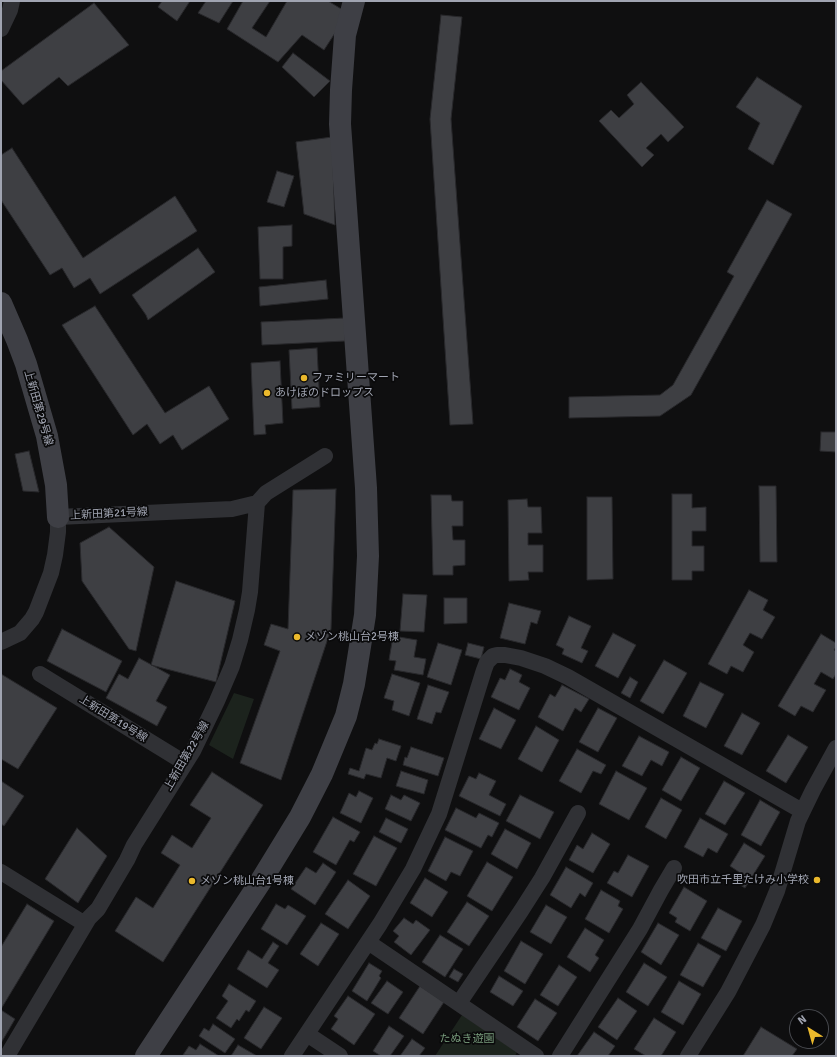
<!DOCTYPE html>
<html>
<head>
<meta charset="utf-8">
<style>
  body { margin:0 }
  #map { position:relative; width:837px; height:1057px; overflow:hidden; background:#0f0f10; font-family:Signika,sans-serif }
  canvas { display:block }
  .frame { position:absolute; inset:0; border:2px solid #a0a4b1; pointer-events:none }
  .north { position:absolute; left:789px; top:1009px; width:40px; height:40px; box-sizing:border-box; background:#0a0a0b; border:1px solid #46484d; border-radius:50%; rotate:323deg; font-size:11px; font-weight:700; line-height:16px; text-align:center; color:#a0a4b1 }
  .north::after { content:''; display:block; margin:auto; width:14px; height:18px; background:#ebb92c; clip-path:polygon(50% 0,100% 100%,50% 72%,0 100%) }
</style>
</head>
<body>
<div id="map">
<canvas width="837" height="1057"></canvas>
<div class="frame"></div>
<div class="north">N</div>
</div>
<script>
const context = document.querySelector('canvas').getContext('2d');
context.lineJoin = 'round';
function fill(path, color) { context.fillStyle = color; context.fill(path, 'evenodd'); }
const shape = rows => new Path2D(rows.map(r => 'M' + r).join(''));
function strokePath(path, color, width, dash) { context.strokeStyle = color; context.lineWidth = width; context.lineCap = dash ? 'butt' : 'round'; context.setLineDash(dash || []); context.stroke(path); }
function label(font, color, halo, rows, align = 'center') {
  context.font = font + ' Signika,"Noto Sans JP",sans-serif'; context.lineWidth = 3.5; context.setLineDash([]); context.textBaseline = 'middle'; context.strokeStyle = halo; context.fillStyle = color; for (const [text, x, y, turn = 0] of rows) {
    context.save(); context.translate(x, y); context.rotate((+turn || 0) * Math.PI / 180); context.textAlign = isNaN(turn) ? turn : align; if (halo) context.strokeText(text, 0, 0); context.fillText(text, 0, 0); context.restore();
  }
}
fill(shape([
  [234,693,254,699,233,759,209,745],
  [462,1015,517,1052,515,1056,435,1056]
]), '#1c231d');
const building = shape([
  [162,1,190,1,177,21,158,7,162,1],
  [206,1,233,1,219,23,198,13,206,1],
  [243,1,270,1,252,28,266,37,287,1,328,1,348,13,324,50,302,35,278,62,227,29,243,1],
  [94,3,129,45,68,86,59,77,23,105,1,80,1,71,94,3],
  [441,15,462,17,451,119,473,424,450,425,430,119,441,15],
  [293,53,330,81,314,97,282,67,293,53],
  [757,77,802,106,773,165,748,149,760,123,736,107,757,77],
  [641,82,684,127,668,142,661,134,646,148,654,155,642,167,599,121,611,110,619,118,634,104,627,95,641,82],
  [332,137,335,225,304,214,296,142,332,137],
  [12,148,83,258,175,196,197,231,100,294,90,278,74,288,62,268,50,275,1,200,1,155,12,148],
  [277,171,294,176,284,207,267,202,277,171],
  [767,200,792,214,691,395,660,416,569,418,569,397,660,395,673,385,734,276,727,272,767,200],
  [292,225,292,246,283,247,283,279,260,279,258,227,292,225],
  [198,248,215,272,148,320,146,315,132,295,198,248],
  [326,280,328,299,260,306,259,287,326,280],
  [95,306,165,413,209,386,229,419,182,450,173,435,160,444,147,424,133,435,62,325,95,306],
  [345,318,345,341,262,345,261,322,345,318],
  [317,348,320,407,292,409,289,350,317,348],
  [280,361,283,423,265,425,266,434,254,435,251,363,280,361],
  [821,432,836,432,836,452,820,451,821,432],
  [29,451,39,492,23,491,15,454,29,451],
  [759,486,776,486,777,562,760,562,759,486],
  [336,489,331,629,281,780,240,763,280,651,264,645,271,624,288,629,293,490,336,489],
  [672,494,692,494,692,508,706,507,706,531,692,531,692,546,704,546,704,571,692,571,692,580,672,580,672,494],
  [431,495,451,495,452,501,463,501,463,526,452,526,453,540,465,540,465,565,453,566,453,575,433,575,431,495],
  [587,497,612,497,613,579,587,580,587,497],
  [527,499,528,507,541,507,542,533,528,533,528,545,543,545,543,572,528,572,529,580,509,581,508,500,527,499],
  [109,527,154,567,136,651,129,649,82,581,80,543,109,527],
  [176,581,235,601,216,682,151,665,176,581],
  [749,590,768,600,763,610,775,617,762,639,750,633,743,645,754,652,743,672,731,666,727,674,708,664,749,590],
  [403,594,427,595,424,632,400,631,403,594],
  [444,598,467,598,467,623,444,624,444,598],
  [509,603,541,611,537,624,531,622,525,644,500,638,509,603],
  [569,616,591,626,581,648,588,651,582,663,562,654,564,649,556,645,569,616],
  [62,629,122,661,106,692,47,661,62,629],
  [613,633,636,645,618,678,595,666,613,633],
  [821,634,836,643,836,647,834,650,836,651,836,674,833,679,821,672,814,684,826,690,813,712,801,706,795,716,778,706,821,634],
  [393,636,417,640,414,657,426,659,423,675,394,670,396,661,389,660,393,636],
  [438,643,462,650,451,685,427,677,438,643],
  [468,643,484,647,481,659,465,655,468,643],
  [139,658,170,675,156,701,167,707,157,726,106,698,119,674,128,679,139,658],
  [664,660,687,673,663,714,640,701,664,660],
  [510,669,522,675,519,682,530,688,519,710,491,697,500,678,505,680,510,669],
  [1,674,57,708,18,769,1,759,1,674],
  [392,674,420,683,409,716,392,710,394,701,384,698,392,674],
  [630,677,638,682,630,698,621,693,630,677],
  [700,682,724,694,706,728,683,716,700,682],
  [428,685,449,692,441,713,436,712,432,724,417,719,428,685],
  [562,685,589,699,581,712,575,708,563,731,538,717,550,694,555,697,562,685],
  [494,708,516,720,501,749,479,739,494,708],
  [598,708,617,718,598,752,579,742,598,708],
  [742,713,760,723,742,755,724,746,742,713],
  [536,726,559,740,542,772,518,759,536,726],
  [788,735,808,747,786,783,766,771,788,735],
  [639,736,669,752,662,766,651,760,642,776,622,766,639,736],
  [379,739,401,746,396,761,387,758,381,778,366,774,364,779,348,774,350,768,359,771,366,748,372,750,375,743,377,744,379,739],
  [411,747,444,758,438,776,403,765,405,757,407,758,411,747],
  [577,749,606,765,601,774,593,771,581,793,559,781,577,749],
  [681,757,700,768,681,801,662,790,681,757],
  [401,771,428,780,424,794,396,786,401,771],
  [616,771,647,788,629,820,599,804,616,771],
  [212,772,263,805,163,962,115,931,136,897,153,908,180,865,161,853,172,835,192,848,211,818,190,805,212,772],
  [479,773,496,781,489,795,506,804,500,816,459,796,469,776,476,779,479,773],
  [1,781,24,796,4,826,1,824,1,781],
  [724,781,745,793,725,825,705,814,724,781],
  [359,791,373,798,361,823,340,813,349,793,356,797,359,791],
  [391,795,401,800,404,795,420,803,411,821,385,809,391,795],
  [520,795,554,812,540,839,506,821,520,795],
  [661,798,682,810,666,839,645,827,661,798],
  [760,800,780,812,761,846,741,835,760,800],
  [456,808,476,818,479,813,499,823,492,837,488,835,481,848,445,830,456,808],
  [333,817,360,832,354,842,350,840,336,865,313,852,333,817],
  [386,818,408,829,401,843,379,832,386,818],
  [700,818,728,834,717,853,708,848,703,857,684,847,700,818],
  [77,828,107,856,78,903,45,879,77,828],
  [505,829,531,843,517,869,491,854,505,829],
  [592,833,610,844,593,873,569,860,577,845,583,849,592,833],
  [374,836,397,848,376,886,353,874,374,836],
  [445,837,473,851,460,876,451,872,446,881,428,871,445,837],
  [744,843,765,856,745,888,734,881,739,872,730,866,744,843],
  [628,855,649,866,632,897,607,883,614,871,618,873,628,855],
  [487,862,513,877,492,911,467,896,487,862],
  [323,863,336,872,315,905,291,889,306,867,316,873,323,863],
  [566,867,593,883,585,897,580,893,571,908,550,895,566,867],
  [425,878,448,892,432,917,410,903,425,878],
  [348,880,370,896,348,929,325,914,348,880],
  [684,887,707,901,690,931,675,922,677,918,669,913,684,887],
  [601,890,620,901,618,906,623,909,609,933,585,919,601,890],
  [467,902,489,916,469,946,447,932,467,902],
  [27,904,54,921,1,1009,1,947,27,904],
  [276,904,285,909,288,905,306,916,287,945,261,929,276,904],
  [546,905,567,917,551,944,530,932,546,905],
  [718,908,742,921,726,951,701,938,718,908],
  [404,918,413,924,416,920,430,930,411,955,394,942,399,936,393,931,404,918],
  [321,923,339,934,318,966,300,954,321,923],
  [658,923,679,935,661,965,641,952,658,923],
  [585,928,604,940,595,955,599,958,590,972,567,957,585,928],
  [440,935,463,949,445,977,422,962,440,935],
  [521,941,543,954,525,984,504,971,521,941],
  [273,942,279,946,268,963,279,970,267,988,237,969,248,950,262,959,273,942],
  [698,943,721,956,703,987,680,975,698,943],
  [369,963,382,971,379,976,381,978,367,1001,352,991,369,963],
  [644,963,667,977,648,1006,626,992,644,963],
  [559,965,577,977,558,1006,540,995,559,965],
  [454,969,463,974,458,982,449,977,454,969],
  [499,976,523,991,513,1006,490,992,499,976],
  [387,981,403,992,388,1014,371,1003,387,981],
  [679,981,701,994,683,1025,661,1012,679,981],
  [229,984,256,1001,249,1012,246,1010,239,1021,237,1019,231,1028,216,1018,228,1001,222,996,229,984],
  [420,986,444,1002,423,1034,399,1018,420,986],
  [348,996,375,1014,354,1045,331,1029,338,1019,334,1016,348,996],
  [618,998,637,1011,617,1040,598,1027,618,998],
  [535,999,557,1013,538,1041,517,1027,535,999],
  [264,1007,282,1018,261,1049,244,1038,264,1007],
  [1,1010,15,1019,1,1043,1,1010],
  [654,1018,676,1032,661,1056,646,1056,634,1049,654,1018],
  [213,1024,235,1039,225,1053,199,1036,204,1028,209,1031,213,1024],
  [389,1026,404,1036,390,1056,381,1056,373,1051,389,1026],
  [761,1027,797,1049,792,1056,743,1056,761,1027],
  [594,1032,615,1046,608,1056,577,1056,594,1032],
  [412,1039,425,1048,419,1056,400,1056,412,1039],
  [200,1044,219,1056,183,1055,189,1046,196,1050,200,1044],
  [238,1045,257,1056,231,1056,238,1045]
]);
fill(building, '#3e3f43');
strokePath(building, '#29292c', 1);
strokePath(shape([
  [1,29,10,10,12,1],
  [1,642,20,633,32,619,36,612,51,573,55,555,58,532,58,517,232,509,257,503],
  [40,674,185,763],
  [1,872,85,924],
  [368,942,536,1056],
  [459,1003,521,911,542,878,578,813],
  [307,1034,340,1056],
  [7,1056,89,918,98,909,127,860,134,845,193,751,217,701,232,666,240,640,247,610,250,592,257,503,266,493,325,456],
  [292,1056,380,924,413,869,439,814,484,670,487,662,493,656,497,655,505,655,521,658,545,666,568,677,802,811],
  [560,1056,640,929,661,890,674,868],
  [688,1056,728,992,763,925,777,891,798,821,813,790,836,748]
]), '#303135', 16);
strokePath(shape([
  [1,303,17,340,26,364,47,436,56,485,58,517],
  [146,1056,259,884,300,817,322,774,346,716,354,684,365,615,368,556,366,488,340,124,341,90,345,35,354,1]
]), '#3e3f45', 22);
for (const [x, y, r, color] of [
  [304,378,4,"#ebb92c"],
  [267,393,4,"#ebb92c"],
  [297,637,4,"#ebb92c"],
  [817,880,4,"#ebb92c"],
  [192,881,4,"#ebb92c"]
]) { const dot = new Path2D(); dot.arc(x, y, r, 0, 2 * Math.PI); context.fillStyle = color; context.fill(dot); strokePath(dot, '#0a0a0b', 1.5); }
label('11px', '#a0a4b1', '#0a0a0b', [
  ["ファミリーマート",312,378],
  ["あけぼのドロップス",275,393],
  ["メゾン桃山台2号棟",305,637],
  ["吹田市立千里たけみ小学校",809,880,"right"],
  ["メゾン桃山台1号棟",200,881]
], 'left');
label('11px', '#a0a4b1', '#0a0a0b', [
  ["上新田第29号線",38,408,74],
  ["上新田第21号線",109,514,-3],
  ["上新田第19号線",113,719,32],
  ["上新田第22号線",187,756,-60]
]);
label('11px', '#789c7c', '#0a0a0b', [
  ["たぬき遊園",467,1039]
]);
</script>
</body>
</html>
